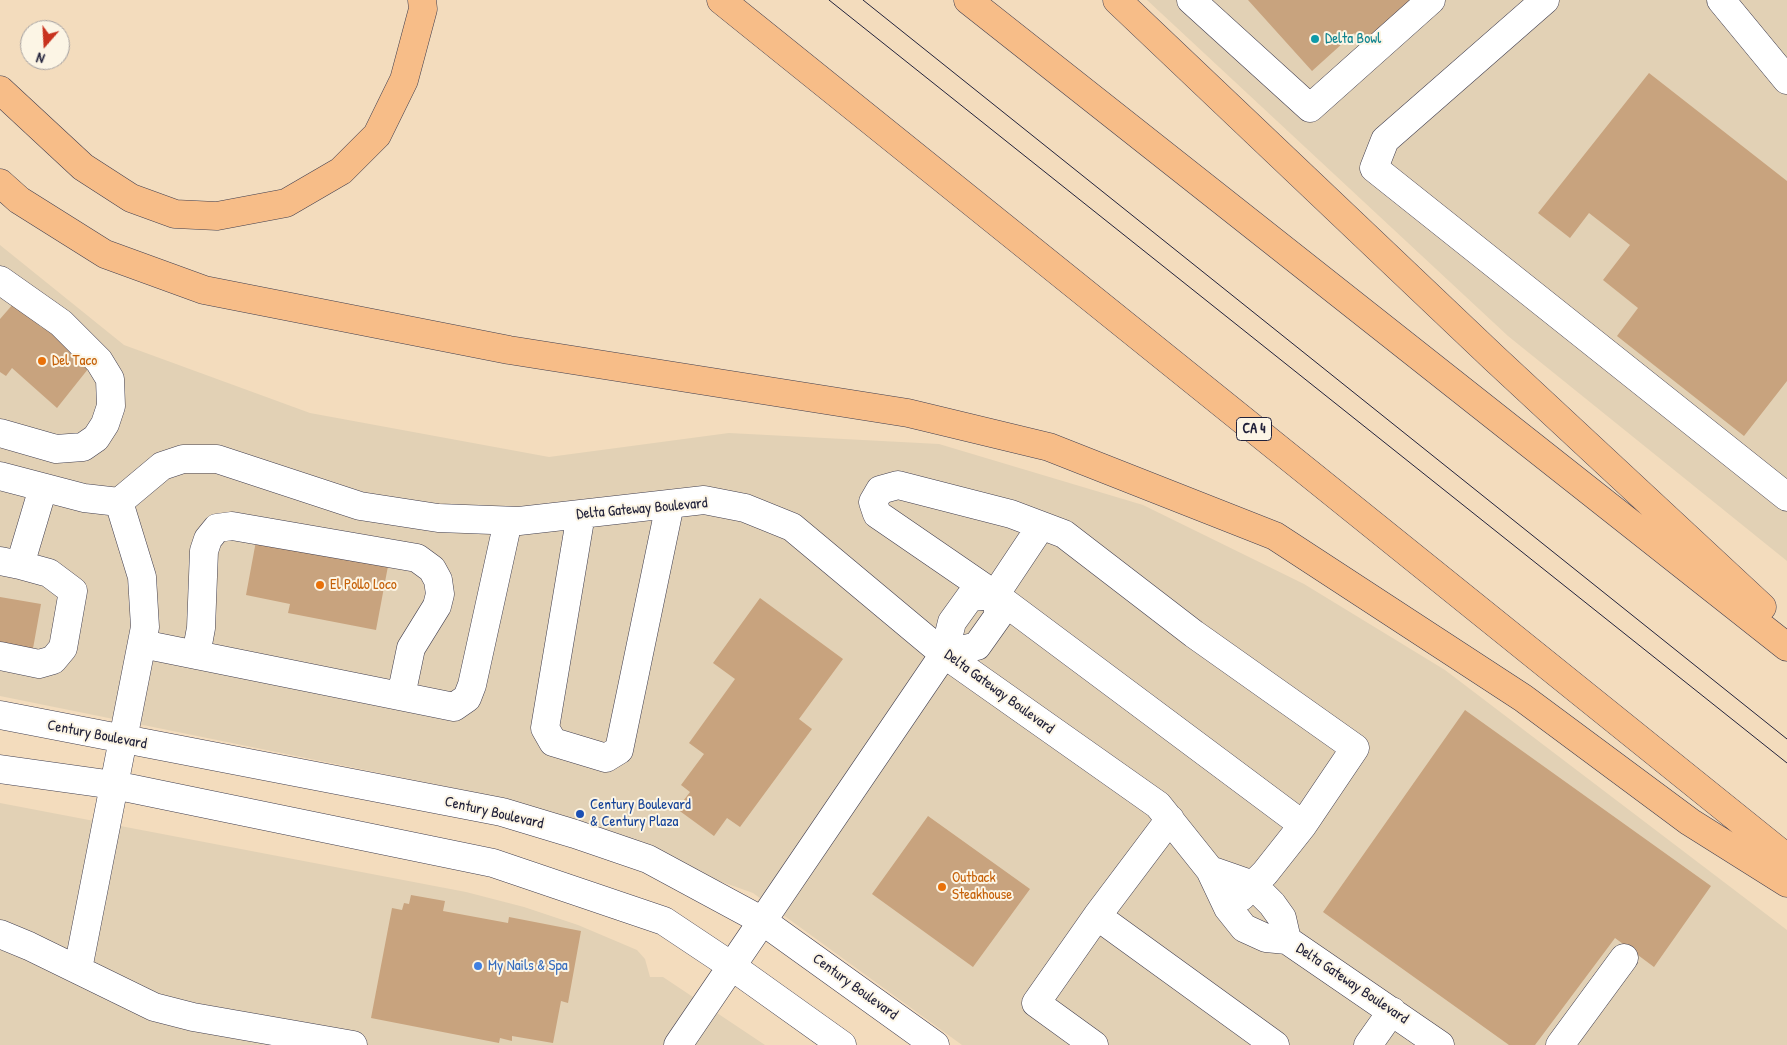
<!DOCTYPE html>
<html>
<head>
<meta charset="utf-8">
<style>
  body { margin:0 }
  #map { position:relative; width:1787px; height:1045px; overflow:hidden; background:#f3dcbd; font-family:"Patrick Hand",sans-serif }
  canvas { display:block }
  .north { position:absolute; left:20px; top:20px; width:50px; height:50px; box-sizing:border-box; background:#fcf5e5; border:1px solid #a5a1a1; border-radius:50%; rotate:199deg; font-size:14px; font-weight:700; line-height:20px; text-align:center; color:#22223b }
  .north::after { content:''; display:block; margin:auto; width:18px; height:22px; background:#c8321e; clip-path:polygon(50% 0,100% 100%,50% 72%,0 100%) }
</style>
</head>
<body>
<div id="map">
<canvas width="1787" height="1045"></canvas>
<div class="north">N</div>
</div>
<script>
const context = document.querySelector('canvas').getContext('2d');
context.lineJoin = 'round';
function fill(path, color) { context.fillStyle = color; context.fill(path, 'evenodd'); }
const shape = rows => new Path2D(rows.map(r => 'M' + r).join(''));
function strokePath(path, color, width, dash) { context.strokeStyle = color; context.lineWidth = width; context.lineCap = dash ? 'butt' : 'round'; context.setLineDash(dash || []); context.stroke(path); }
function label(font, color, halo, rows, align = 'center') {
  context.font = font + ' "Patrick Hand",sans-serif'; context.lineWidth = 4; context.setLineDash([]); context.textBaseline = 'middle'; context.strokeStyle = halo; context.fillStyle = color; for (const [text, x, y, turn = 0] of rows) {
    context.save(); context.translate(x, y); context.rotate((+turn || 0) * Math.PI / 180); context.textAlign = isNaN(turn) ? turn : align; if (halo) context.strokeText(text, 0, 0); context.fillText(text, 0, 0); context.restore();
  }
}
fill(shape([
  [1147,0,1787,0,1787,561,1508,336],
  [0,245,124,345,310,413,549,457,729,433,939,444,1143,505,1304,584,1445,670,1787,930,1787,1045,962,1045,753,893,464,790,0,696],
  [0,803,466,892,524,907,578,925,637,950,645,959,650,977,663,977,765,1045,0,1045]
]), '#e2d1b5');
fill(shape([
  [1248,0,1415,0,1364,45,1354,33,1312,71],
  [1649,73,1787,181,1787,381,1744,436,1617,336,1638,308,1603,280,1630,245,1589,213,1570,238,1538,213],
  [14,303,41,327,52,332,92,364,57,408,12,368,6,376,0,372,0,319],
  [256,541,388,566,376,630,288,613,290,604,246,595],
  [0,597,41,604,32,654,0,648],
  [760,598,843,659,799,719,812,729,740,827,727,818,714,836,677,809,690,792,681,785,704,754,689,743,735,679,713,663],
  [1465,710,1711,886,1654,967,1615,938,1535,1045,1509,1045,1323,912],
  [928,816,1030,889,973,967,872,894],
  [411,895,445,901,443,911,508,923,509,917,581,931,568,1003,561,1001,553,1043,512,1036,512,1041,500,1038,499,1043,371,1018,392,908,402,910,404,903,409,904]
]), '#c8a37e');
const minor = shape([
  [1191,0,1310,108,1431,0],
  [1545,0,1385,140,1374,168,1787,497],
  [1721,0,1787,80],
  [0,280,61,323,99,361,110,379,111,406,105,424,96,438,83,447,56,449,0,433],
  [0,476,84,498,119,502,162,466,183,459,217,459,360,506,438,518,519,521,704,500,745,508,792,527,944,654,1158,805,1210,870,1228,908,1244,928,1266,938,1287,940,1282,918,1272,904,1253,885,1210,870],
  [581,514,545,728,553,742,606,758,619,750,670,504],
  [0,561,20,565,43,488],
  [995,595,1041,526],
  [142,644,454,707,467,698,472,685,508,521],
  [196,655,201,628,204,551,208,539,217,528,232,526,417,558,432,569,438,580,440,594,437,606,411,648,401,696],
  [0,656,39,664,53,660,63,648,73,591,49,573,20,565],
  [0,715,502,812,575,834,648,859,761,920,935,1045],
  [0,769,114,785,493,863,664,921,730,965,842,1045],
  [1241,897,1265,873,1303,825,1355,748,1194,634,1064,534,1011,514,898,485,880,490,873,502,877,514,995,595,1303,825],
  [1097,916,1275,1045],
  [0,934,29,946,154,1007,193,1017,353,1045],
  [1287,940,1440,1045],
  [78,969,145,627,142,577,119,502],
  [678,1045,944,654,952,622,970,597,995,595,999,615,977,646,944,654],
  [1094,1045,1036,1003,1097,916,1170,819],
  [1368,1045,1392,1011],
  [1560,1045,1624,958]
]);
const highway = shape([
  [721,0,1787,858],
  [968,0,1787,647],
  [1117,0,1494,358,1762,607],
  [0,90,83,167,131,198,175,214,217,216,286,203,341,171,377,135,404,80,423,9,422,0],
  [0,183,19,200,105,254,204,290,509,350,908,413,1049,447,1275,536,1523,698,1690,822,1787,883]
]);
strokePath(minor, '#413e4e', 29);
strokePath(highway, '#413e4e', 29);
strokePath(minor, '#fff', 28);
strokePath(highway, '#f7bd88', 28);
strokePath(shape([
  [829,0,1787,763],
  [863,0,1787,739]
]), '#22223b', 1);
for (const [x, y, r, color] of [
  [1315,39,5,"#0f9aa8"],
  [42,361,5,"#e8710a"],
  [320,585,5,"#e8710a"],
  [580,814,5,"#1a4fb4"],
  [942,887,5,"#e8710a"],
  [478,966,5,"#3f7fe0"]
]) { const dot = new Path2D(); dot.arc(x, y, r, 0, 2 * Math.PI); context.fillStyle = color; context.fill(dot); strokePath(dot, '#fcf5e5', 2); }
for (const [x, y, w] of [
  [1254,429,35]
]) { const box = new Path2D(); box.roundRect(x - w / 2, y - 11.5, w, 23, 4); context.fillStyle = '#fcf5e5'; context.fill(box); strokePath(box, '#22223b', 1); }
label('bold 14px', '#22223b', null, [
  ["CA 4",1254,429]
]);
label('15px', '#0d838f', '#fcf5e5', [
  ["Delta Bowl",1325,39]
], 'left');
label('15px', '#c56008', '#fcf5e5', [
  ["Del Taco",52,361],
  ["El Pollo Loco",330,585],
  ["Outback",952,878],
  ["Steakhouse",952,895]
], 'left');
label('15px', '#22223b', '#fcf5e5', [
  ["Delta Gateway Boulevard",642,509,-5],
  ["Delta Gateway Boulevard",999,692,36],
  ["Century Boulevard",97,735,11],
  ["Century Boulevard",494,813,13],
  ["Delta Gateway Boulevard",1352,984,34],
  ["Century Boulevard",855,987,36]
]);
label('15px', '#164399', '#fcf5e5', [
  ["Century Boulevard",590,805],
  ["& Century Plaza",590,822]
], 'left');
label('15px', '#366cbe', '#fcf5e5', [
  ["My Nails & Spa",488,966]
], 'left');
</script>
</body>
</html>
